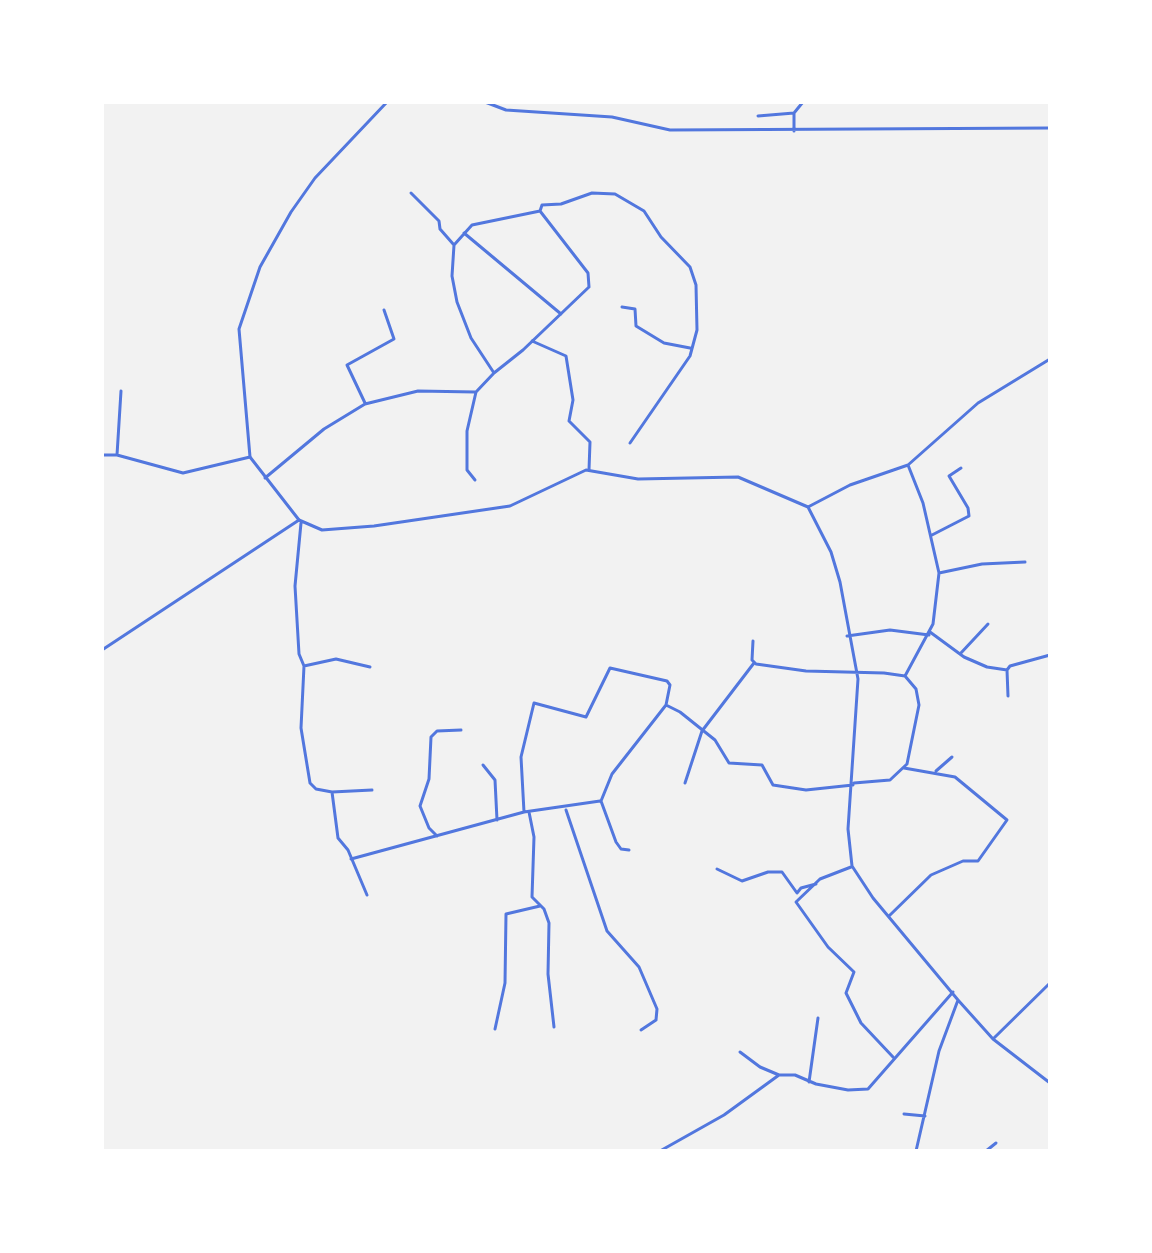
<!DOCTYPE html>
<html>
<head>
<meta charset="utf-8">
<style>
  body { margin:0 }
  #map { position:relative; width:1152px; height:1253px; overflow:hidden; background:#f2f2f2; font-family:Inter,sans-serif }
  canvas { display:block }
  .frame { position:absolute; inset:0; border:104px solid #fff; pointer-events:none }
</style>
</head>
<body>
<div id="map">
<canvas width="1152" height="1253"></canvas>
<div class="frame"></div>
</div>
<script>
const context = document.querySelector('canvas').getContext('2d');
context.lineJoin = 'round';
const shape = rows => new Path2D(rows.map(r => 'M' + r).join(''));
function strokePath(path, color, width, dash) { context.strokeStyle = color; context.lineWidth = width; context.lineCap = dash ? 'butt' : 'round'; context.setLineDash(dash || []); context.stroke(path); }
strokePath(shape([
  [485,102,506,110,612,117,670,130,1050,128],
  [758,116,794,113],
  [794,131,794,113,803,102],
  [411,193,439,221,440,229,454,245],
  [464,233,561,314],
  [622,307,635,309,636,326,664,343,690,348],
  [532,341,566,356,573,400,569,421,590,442,589,470],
  [494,373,523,350,589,287,588,273,540,211],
  [365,403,347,365,394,339,384,310],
  [102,455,117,455,183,473,250,457],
  [117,455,121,391],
  [265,478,324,429,365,404,418,391,475,392],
  [475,480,467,470,467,431,476,392,494,373,471,338,457,302,452,276,454,245,472,225,540,211,542,205,561,204,592,193,615,194,644,211,661,237,690,267,696,285,697,330,690,356,630,443],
  [808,507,850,485,908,465,978,403,1050,359],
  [299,520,322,530,374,526,510,506,586,470,638,479,738,477,808,507,831,552,840,582,858,679,848,829,852,866,873,898,958,1000,939,1051,916,1151],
  [301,523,295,586,299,654,304,666,301,728,310,783,316,789,332,792,372,790],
  [932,535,969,516,968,508,949,476,961,468],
  [939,573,982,564,1025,562],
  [930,632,964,657,987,667,1007,670,1010,666,1050,655],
  [847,636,890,630,929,635],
  [753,641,752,660,756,664,806,671,884,673,905,676,916,689,919,705,907,764,890,780,854,783],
  [960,654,988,624],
  [304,666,336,659,370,667],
  [1007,670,1008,696],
  [905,676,933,624,939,573,923,503,908,465],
  [483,765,495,780,497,820],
  [936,771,952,757],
  [685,783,702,731,754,663],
  [332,792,338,838,348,850,367,895],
  [566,810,607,931,639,967,657,1009,656,1020,641,1030],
  [524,812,521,757,534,703,586,717,610,668,667,681,670,685,666,705],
  [529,812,534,837,532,897,544,909,549,923,548,974,554,1027],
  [437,836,429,828,420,806,429,779,431,737,437,731,461,730],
  [629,850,621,849,616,842,601,801,612,774,666,705,680,712,715,740,729,763,762,765,773,785,806,790,853,785],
  [351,859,524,812,600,801],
  [851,867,820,879,796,902,828,947,854,972,846,993,861,1023,893,1057],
  [717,869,742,881,768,872,782,872,797,893,801,888,816,884],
  [889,916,931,875,963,861,978,861,1007,820,955,777,904,768],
  [958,1000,993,1039,1050,1083],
  [495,1029,505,983,506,914,540,906],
  [993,1039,1050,983],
  [740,1052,760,1067,779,1075],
  [809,1082,818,1018],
  [904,1114,925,1116],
  [660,1151,724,1115,779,1075,795,1075,816,1084,848,1090,868,1089,953,992],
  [986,1151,996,1143]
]), '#5277de', 3);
strokePath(shape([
  [102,650,299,520,250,457,239,329,260,267,291,212,315,178,387,102]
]), '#5277de', 3);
</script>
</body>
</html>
